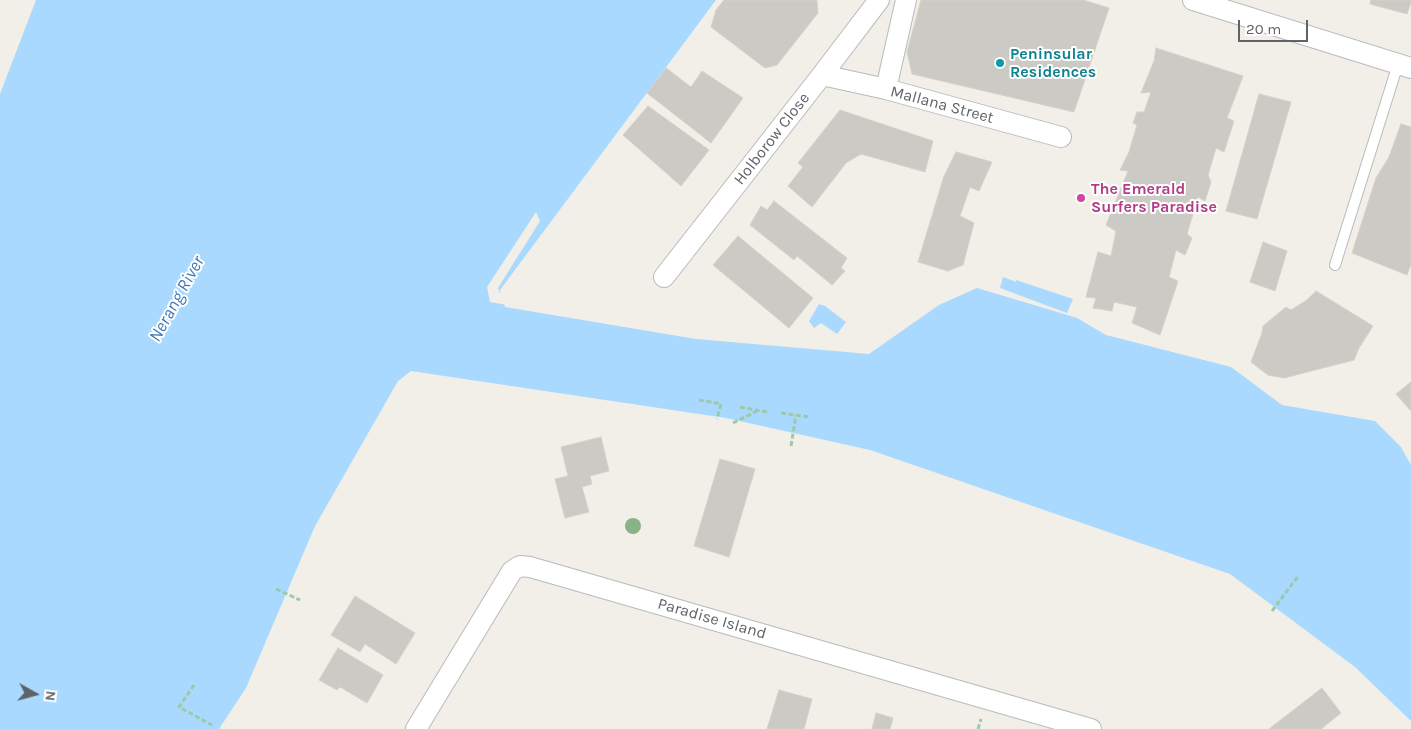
<!DOCTYPE html>
<html>
<head>
<meta charset="utf-8">
<style>
  body { margin:0 }
  #map { position:relative; width:1411px; height:729px; overflow:hidden; background:#f1efe7; font-family:Karla,sans-serif }
  canvas { display:block }
  .north { position:absolute; left:10px; top:669px; width:50px; height:50px; -webkit-text-stroke:4px #fff; paint-order:stroke; rotate:97deg; font-size:14px; font-weight:700; line-height:20px; text-align:center; color:#5f6368 }
  .north::after { content:''; display:block; margin:auto; width:18px; height:22px; background:#5f6368; clip-path:polygon(50% 0,100% 100%,50% 72%,0 100%) }
  .scale { position:absolute; left:1238px; top:20px; width:70px; height:22px; box-sizing:border-box; border:2px solid #5f6368; border-top:0; padding-left:6px; font-size:15px; line-height:18px; white-space:nowrap; color:#5f6368; -webkit-text-stroke:4px #fff; paint-order:stroke }
</style>
</head>
<body>
<div id="map">
<canvas width="1411" height="729"></canvas>
<div class="north">N</div>
<div class="scale">20 m</div>
</div>
<script>
const context = document.querySelector('canvas').getContext('2d');
context.lineJoin = 'round';
function fill(path, color) { context.fillStyle = color; context.fill(path, 'evenodd'); }
const shape = rows => new Path2D(rows.map(r => 'M' + r).join(''));
function strokePath(path, color, width, dash) { context.strokeStyle = color; context.lineWidth = width; context.lineCap = dash ? 'butt' : 'round'; context.setLineDash(dash || []); context.stroke(path); }
function label(font, color, halo, rows, align = 'center') {
  context.font = font + ' Karla,sans-serif'; context.lineWidth = 4; context.setLineDash([]); context.textBaseline = 'middle'; context.strokeStyle = halo; context.fillStyle = color; for (const [text, x, y, turn = 0] of rows) {
    context.save(); context.translate(x, y); context.rotate((+turn || 0) * Math.PI / 180); context.textAlign = isNaN(turn) ? turn : align; if (halo) context.strokeText(text, 0, 0); context.fillText(text, 0, 0); context.restore();
  }
}
fill(shape([
  [36,0,716,0,500,290,505,307,696,339,869,354,939,305,977,288,1077,318,1106,335,1231,367,1282,405,1375,421,1401,447,1411,465,1411,721,1355,667,1230,574,870,450,726,418,411,371,398,381,315,526,246,688,219,729,0,729,0,94],
  [1003,277,1016,282,1016,280,1073,299,1067,313,1000,288],
  [819,304,825,306,846,322,837,334,821,323,814,328,809,321]
]), '#a9d9ff');
fill(shape([
  [536,212,540,221,498,288,500,293,503,294,507,305,490,302,487,287]
]), '#f1efe7');
const building = shape([
  [724,0,816,0,817,1,818,13,777,65,765,68,711,27,716,10,724,0],
  [921,0,1083,0,1109,8,1074,112,912,74,907,52,921,0],
  [1371,0,1411,0,1411,2,1407,14,1370,4,1371,0],
  [1156,48,1243,76,1227,118,1234,121,1224,152,1216,148,1208,175,1211,182,1205,201,1198,197,1187,234,1192,238,1185,255,1176,250,1169,277,1178,281,1160,335,1132,323,1137,307,1114,302,1112,311,1093,308,1096,298,1086,297,1098,252,1111,256,1116,231,1106,225,1128,171,1120,170,1129,152,1137,125,1133,123,1137,112,1144,112,1151,92,1141,93,1154,61,1156,48],
  [666,68,691,87,702,71,743,98,711,143,647,93,666,68],
  [1259,94,1291,102,1257,219,1226,211,1259,94],
  [648,106,709,150,681,186,623,135,648,106],
  [840,110,933,141,925,172,861,154,846,163,812,207,788,186,803,167,798,163,840,110],
  [1401,124,1411,127,1411,264,1407,275,1352,253,1376,178,1389,157,1401,124],
  [956,152,992,162,979,191,970,187,960,216,974,223,963,265,948,271,918,262,944,176,956,152],
  [774,201,847,258,841,268,845,271,832,285,797,256,794,260,750,225,761,206,767,210,774,201],
  [738,236,813,298,789,328,713,265,738,236],
  [1263,242,1287,251,1275,291,1250,282,1263,242],
  [1316,291,1373,326,1359,348,1354,360,1284,378,1268,375,1251,362,1262,333,1263,326,1286,307,1291,310,1307,300,1316,291],
  [1411,382,1411,411,1396,394,1411,382],
  [601,437,609,471,590,476,592,484,582,487,589,512,565,518,555,479,568,476,561,447,601,437],
  [720,459,755,469,729,557,694,546,720,459],
  [355,596,415,633,396,664,365,644,360,652,331,635,355,596],
  [338,648,383,675,367,703,340,687,337,690,319,680,338,648],
  [1322,688,1341,713,1321,729,1269,729,1322,688],
  [779,690,812,699,804,729,767,729,779,690],
  [876,713,893,718,890,729,872,729,876,713]
]);
fill(building, '#cccac4');
strokePath(building, '#d6d1c5', 1);
const service = shape([
  [1335,265,1398,64]
]);
const minor = shape([
  [1193,0,1411,68],
  [822,75,886,89,1061,137],
  [886,89,906,0],
  [664,277,822,75,879,0],
  [416,729,512,571,520,566,530,567,1091,729]
]);
strokePath(service, '#b8babe', 12);
strokePath(minor, '#b8babe', 22);
strokePath(shape([
  [699,400,721,404,717,419],
  [740,407,767,412],
  [781,413,810,417],
  [733,423,757,411],
  [791,446,796,415],
  [276,589,300,600],
  [1272,611,1299,575],
  [194,685,179,707,212,725],
  [978,729,981,719]
]), '#9dc9aa', 3, [5, 2.5]);
strokePath(service, '#fff', 10);
strokePath(minor, '#fff', 20);
context.fillStyle = '#88b386';
for (const [x, y] of [
  [633,526]
]) { context.beginPath(); context.arc(x, y, 8, 0, 2 * Math.PI); context.fill(); }
for (const [x, y, r, color] of [
  [1000,63,5,"#0f9aa8"],
  [1081,198,5,"#d1479c"]
]) { const dot = new Path2D(); dot.arc(x, y, r, 0, 2 * Math.PI); context.fillStyle = color; context.fill(dot); strokePath(dot, '#fff', 2); }
label('bold 16px', '#0d838f', '#fff', [
  ["Peninsular",1010,54],
  ["Residences",1010,72]
], 'left');
label('16px', '#5f6368', '#fff', [
  ["Mallana Street",942,105,15],
  ["Holborow Close",772,139,-52],
  ["Paradise Island",712,619,16]
]);
label('bold 16px', '#b23c85', '#fff', [
  ["The Emerald",1091,189],
  ["Surfers Paradise",1091,207]
], 'left');
label('italic 18px', '#4279b4', '#fff', [
  ["Nerang River",177,299,-61]
]);
</script>
</body>
</html>
